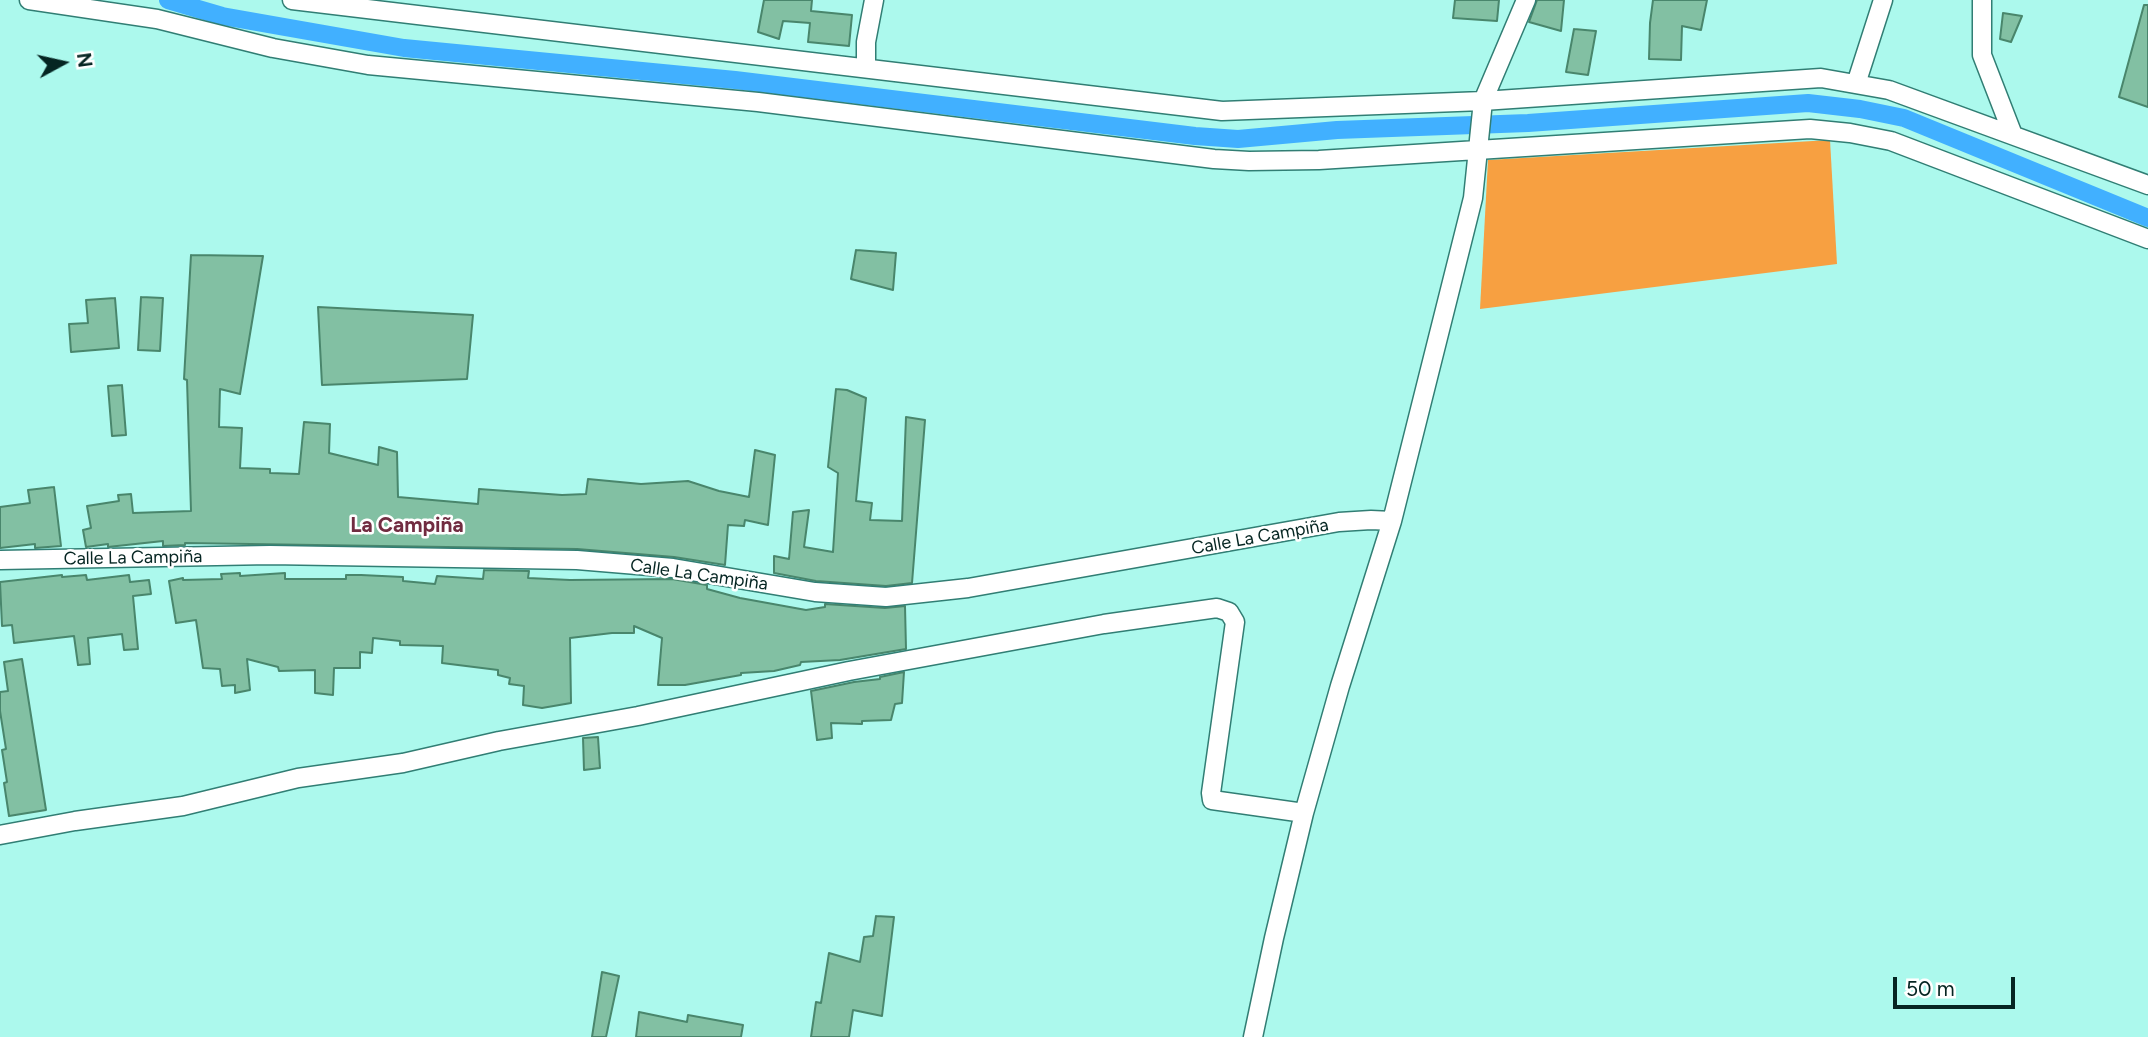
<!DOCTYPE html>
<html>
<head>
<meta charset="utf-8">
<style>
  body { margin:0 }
  #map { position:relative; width:2148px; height:1037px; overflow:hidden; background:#acf9ed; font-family:Figtree,sans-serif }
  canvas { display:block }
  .north { position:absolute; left:28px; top:28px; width:70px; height:70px; -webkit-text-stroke:5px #fff; paint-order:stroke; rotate:82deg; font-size:19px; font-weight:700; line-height:28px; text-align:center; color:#052522 }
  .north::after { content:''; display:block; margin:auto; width:24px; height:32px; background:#052522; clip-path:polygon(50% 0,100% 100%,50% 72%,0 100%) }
  .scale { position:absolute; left:1893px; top:977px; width:122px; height:32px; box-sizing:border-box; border:4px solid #052522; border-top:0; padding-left:9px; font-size:21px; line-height:24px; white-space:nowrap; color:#052522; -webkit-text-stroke:5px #fff; paint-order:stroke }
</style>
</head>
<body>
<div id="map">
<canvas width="2148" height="1037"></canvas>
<div class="north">N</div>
<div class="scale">50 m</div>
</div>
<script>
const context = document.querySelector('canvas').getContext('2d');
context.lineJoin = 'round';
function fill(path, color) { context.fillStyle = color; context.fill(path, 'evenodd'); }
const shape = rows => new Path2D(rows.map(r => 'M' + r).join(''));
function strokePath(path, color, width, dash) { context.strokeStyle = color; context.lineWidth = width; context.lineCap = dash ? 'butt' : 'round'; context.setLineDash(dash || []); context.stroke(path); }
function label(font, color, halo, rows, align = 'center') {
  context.font = font + ' Figtree,sans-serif'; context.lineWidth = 5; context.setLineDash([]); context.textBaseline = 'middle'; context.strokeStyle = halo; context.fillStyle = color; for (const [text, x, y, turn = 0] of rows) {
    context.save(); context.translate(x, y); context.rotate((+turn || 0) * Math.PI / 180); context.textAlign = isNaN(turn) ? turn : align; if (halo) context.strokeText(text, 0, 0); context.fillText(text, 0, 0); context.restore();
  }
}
fill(shape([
  [1830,140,1837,264,1480,309,1488,160]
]), '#f7a041');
strokePath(shape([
  [168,0,222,16,404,48,735,80,1195,136,1238,139,1337,130,1528,123,1808,103,1860,109,1904,118,2148,218]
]), '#41b0ff', 18);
const building = shape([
  [764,0,812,0,811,11,852,15,849,46,808,42,810,23,783,21,779,39,758,32,764,0],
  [1455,0,1499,0,1497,21,1453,18,1455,0],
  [1537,0,1564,0,1561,31,1529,22,1537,0],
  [1653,0,1707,0,1701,30,1682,26,1681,60,1649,59,1650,23,1653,0],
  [2144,5,2148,5,2148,107,2119,97,2144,5],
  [2003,13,2022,16,2011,42,2000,39,2003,13],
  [1574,29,1596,31,1588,75,1566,72,1574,29],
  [856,250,896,253,893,290,851,279,856,250],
  [191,255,263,256,240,394,220,389,219,427,242,428,240,468,270,469,270,473,299,474,304,422,330,424,329,453,378,465,379,447,397,452,398,497,478,504,479,489,562,495,586,494,588,479,641,484,688,481,719,491,749,497,755,450,775,455,768,525,745,520,744,526,728,525,725,565,674,557,577,549,185,543,185,545,163,546,163,541,117,546,108,547,108,544,86,547,83,530,91,528,87,506,119,501,118,495,131,494,133,513,191,511,187,380,184,379,191,255],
  [141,297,163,298,160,351,138,350,141,297],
  [115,298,119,348,71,352,69,324,88,323,86,300,115,298],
  [318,307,473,315,467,379,322,385,318,307],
  [122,385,126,435,112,436,108,386,122,385],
  [836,389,847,390,866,398,856,501,872,503,870,520,902,521,906,417,925,420,912,583,886,586,816,581,774,573,774,556,789,559,793,512,809,510,804,547,833,552,838,473,828,467,836,389],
  [54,487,61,546,35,548,35,544,0,548,0,507,30,503,28,490,54,487],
  [484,570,529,571,528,578,570,580,672,579,707,585,707,589,740,598,806,610,825,607,825,604,885,608,905,606,906,649,840,660,801,662,800,665,774,671,741,673,741,675,685,685,658,685,662,638,634,626,634,633,612,633,570,638,571,703,542,708,523,705,524,686,509,684,510,678,498,675,498,670,442,663,443,646,400,645,400,641,373,638,372,653,360,652,360,668,334,668,333,695,315,693,315,670,279,671,278,667,247,659,250,690,235,693,235,685,222,686,220,669,203,668,196,620,176,623,169,581,183,578,183,580,222,579,221,574,240,573,240,576,285,573,285,579,346,579,346,575,361,575,403,577,403,581,435,584,437,576,483,579,484,570],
  [62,575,62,577,86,575,87,580,129,575,130,582,149,580,151,594,133,596,138,649,124,650,122,634,88,638,90,664,78,665,74,636,14,643,12,625,2,626,0,582,62,575],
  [22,659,46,810,9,816,4,783,7,782,2,750,6,749,0,711,0,692,8,691,4,662,22,659],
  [904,672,902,703,895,704,891,720,862,721,862,724,831,723,832,738,817,740,811,691,854,682,880,679,880,677,904,672],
  [598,737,600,768,584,770,583,738,598,737],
  [876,916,894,917,882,1016,853,1010,849,1037,811,1037,816,1002,821,1003,829,953,860,962,864,937,873,936,876,916],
  [602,972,619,976,606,1037,592,1037,602,972],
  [639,1012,687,1022,688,1015,743,1025,741,1037,636,1037,639,1012]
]);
fill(building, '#82c0a3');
strokePath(building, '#49866c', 2);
const minor = shape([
  [29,0,157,19,273,48,368,65,758,102,1214,159,1249,161,1319,160,1810,129,1850,133,1891,141,2148,239],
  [292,0,1222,111,1483,101,1821,78,1889,90,2148,185],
  [1982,0,1982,55,2013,135],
  [866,67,866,42,874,0],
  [1856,84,1883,0],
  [0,560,270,555,577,560,673,568,815,592,886,597,968,588,1339,522,1371,520,1392,521],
  [0,835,75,821,183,806,298,778,403,763,499,741,638,716,849,671,1104,624,1217,608,1229,612,1235,622,1211,793,1212,800,1304,813],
  [1253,1037,1274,938,1304,813,1340,686,1392,521,1473,198,1483,101,1526,0]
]);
strokePath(minor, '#317e74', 21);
strokePath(minor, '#fff', 18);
label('18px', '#052522', '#fff', [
  ["Calle La Campiña",1260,537,-10],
  ["Calle La Campiña",133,558,-1],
  ["Calle La Campiña",699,575,8]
]);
label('bold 21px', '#712c41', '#fff', [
  ["La Campiña",407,526]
]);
</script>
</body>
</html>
